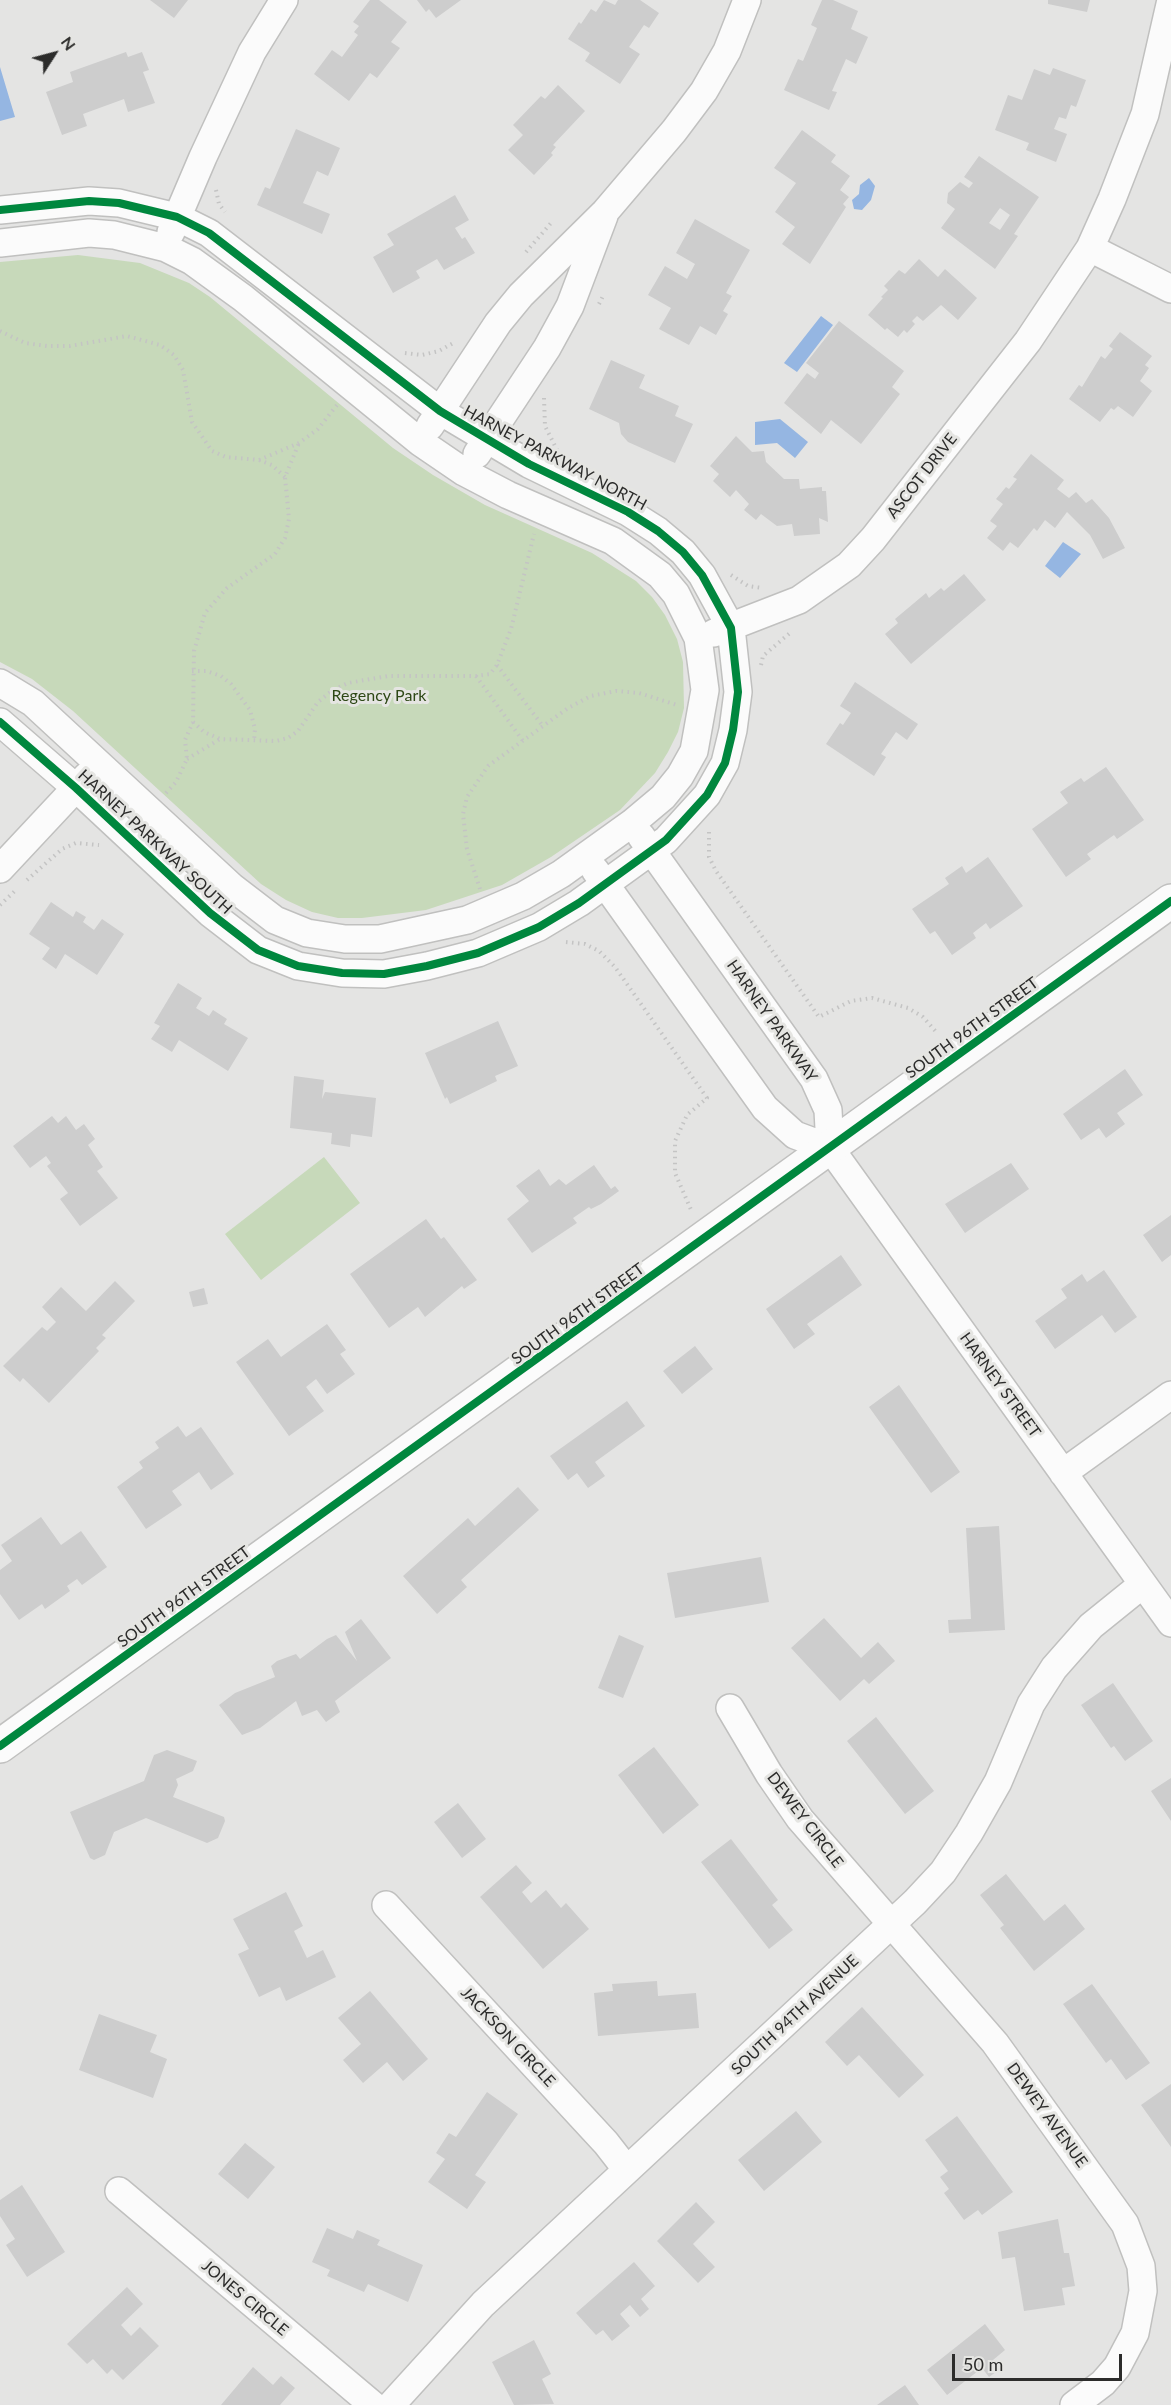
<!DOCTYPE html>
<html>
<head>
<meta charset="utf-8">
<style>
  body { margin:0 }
  #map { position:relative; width:1171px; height:2405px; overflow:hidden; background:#e4e4e3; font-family:Lato,sans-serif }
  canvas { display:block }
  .north { position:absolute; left:24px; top:24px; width:60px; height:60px; -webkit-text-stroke:4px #e5e5e2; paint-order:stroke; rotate:54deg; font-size:16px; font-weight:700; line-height:24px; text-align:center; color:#2c2c2b }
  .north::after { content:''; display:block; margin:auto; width:21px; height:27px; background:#2c2c2b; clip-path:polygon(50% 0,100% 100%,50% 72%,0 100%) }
  .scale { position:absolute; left:952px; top:2354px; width:170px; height:27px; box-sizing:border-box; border:3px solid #2c2c2b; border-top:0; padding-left:8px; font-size:18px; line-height:21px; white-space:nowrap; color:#2c2c2b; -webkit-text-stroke:4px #e5e5e2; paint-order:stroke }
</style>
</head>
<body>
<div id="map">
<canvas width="1171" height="2405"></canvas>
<div class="north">N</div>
<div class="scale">50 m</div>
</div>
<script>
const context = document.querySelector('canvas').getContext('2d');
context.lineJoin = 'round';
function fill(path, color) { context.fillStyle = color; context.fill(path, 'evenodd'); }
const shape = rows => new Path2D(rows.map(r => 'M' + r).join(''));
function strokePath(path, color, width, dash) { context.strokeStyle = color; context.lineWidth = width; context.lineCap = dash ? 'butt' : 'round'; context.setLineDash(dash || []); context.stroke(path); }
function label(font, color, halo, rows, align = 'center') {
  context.font = font + ' Lato,sans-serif'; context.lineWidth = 6; context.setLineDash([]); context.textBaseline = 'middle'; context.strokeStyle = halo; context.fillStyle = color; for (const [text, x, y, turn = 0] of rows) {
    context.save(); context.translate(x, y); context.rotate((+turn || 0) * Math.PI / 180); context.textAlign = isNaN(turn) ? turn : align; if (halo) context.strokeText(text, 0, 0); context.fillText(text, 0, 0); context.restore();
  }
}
fill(shape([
  [78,255,140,263,189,283,210,297,393,448,433,475,485,505,592,553,636,581,652,597,665,615,677,639,683,662,684,708,678,732,668,752,655,773,620,810,551,857,502,885,426,910,362,918,338,918,312,912,286,900,261,884,73,711,32,679,0,662,0,262],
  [324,1157,360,1203,261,1280,225,1234]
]), '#c7d9ba');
fill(shape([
  [0,67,15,117,0,121],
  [869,178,875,186,871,200,862,210,854,209,852,200,859,194,860,185],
  [821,316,833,325,797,372,784,363],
  [780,419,808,442,795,458,777,443,755,445,755,422],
  [1063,542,1081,554,1060,578,1045,566]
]), '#95b6e2');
fill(shape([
  [150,0,188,0,174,18],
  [370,0,379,0,407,22,391,42,400,48,377,78,370,73,349,101,314,74,332,50,342,57,358,35,354,32,359,26,353,22],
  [417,0,461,0,436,18,429,9,426,12],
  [604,0,615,5,618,0,640,0,659,13,649,28,644,25,629,47,640,54,620,84,585,61,590,53,568,39,579,22,581,24,591,9,596,12],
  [822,0,833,0,858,11,851,29,868,37,856,64,846,59,832,91,837,92,829,110,784,90,798,59,803,61,817,28,811,25],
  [1048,0,1090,0,1087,12,1048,4],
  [126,52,128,57,142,52,149,70,143,72,155,103,128,112,124,99,83,114,87,126,62,135,46,92,73,82,70,72],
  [1053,68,1086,80,1076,107,1071,105,1066,119,1059,117,1054,129,1067,134,1056,162,1026,150,1029,143,995,130,1008,95,1022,100,1034,69,1050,75],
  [558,85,585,111,553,145,556,147,551,153,553,155,534,175,508,150,523,135,513,125,541,96,545,99],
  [296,129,340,148,328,176,317,171,303,203,330,214,322,234,257,205,265,187,270,189],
  [802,130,836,155,831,162,850,176,840,190,849,197,843,204,846,207,810,264,782,244,795,227,775,212,796,183,774,168],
  [979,156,1039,197,1014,234,1018,236,995,269,941,228,955,209,947,203,948,193,960,182,969,188,973,183,964,177],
  [1000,208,1010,215,1000,230,989,223],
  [455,195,469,220,455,228,462,239,465,237,475,253,444,270,437,259,416,271,420,278,393,293,373,257,394,245,387,234],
  [695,219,750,250,726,293,732,296,723,311,728,314,716,335,700,326,689,345,659,329,671,308,648,295,665,266,687,279,695,264,676,253],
  [919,259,938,277,945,269,977,298,958,320,941,305,923,321,917,316,912,321,915,324,907,333,904,330,898,337,887,328,885,330,868,315,883,298,881,297,888,290,884,286,899,270,905,274],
  [839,321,904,371,892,387,900,394,861,444,831,420,821,434,784,403,807,373,815,379,819,373,806,363],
  [1120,332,1152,356,1145,365,1149,368,1140,381,1152,391,1133,417,1118,406,1114,410,1111,408,1100,422,1069,399,1079,385,1082,387,1101,356,1105,359,1113,349,1109,346],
  [611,360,645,375,639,388,679,406,675,416,693,424,675,463,628,442,621,434,619,423,589,409],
  [736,436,752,452,764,451,766,462,784,479,799,479,800,489,822,487,822,491,826,491,828,522,819,518,820,534,794,536,792,524,777,526,761,514,756,520,744,510,749,504,736,490,730,497,713,481,719,474,710,466],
  [1031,454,1064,480,1057,489,1069,498,1076,492,1086,503,1092,499,1109,518,1125,548,1103,559,1090,535,1067,512,1055,528,1045,520,1037,531,1034,528,1018,548,1010,542,1003,551,987,538,997,526,990,521,1003,504,996,499,1006,487,1009,489,1017,479,1013,477],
  [964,574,986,600,911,664,885,634,898,623,895,619,926,593,929,598,941,588,944,591],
  [855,682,918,724,907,740,896,732,881,754,886,757,874,776,826,744,840,723,843,725,851,713,840,706],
  [1106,767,1144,820,1117,839,1114,835,1087,854,1091,859,1066,877,1032,829,1068,803,1060,792,1081,778,1084,782],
  [988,857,1023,906,990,929,986,923,973,933,976,938,952,955,935,931,930,934,912,909,949,884,945,878,962,866,966,873],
  [51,902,73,917,76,911,86,917,83,922,94,930,102,919,124,934,97,975,65,954,56,969,42,959,50,948,29,934],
  [178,983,202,998,196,1008,209,1016,213,1010,227,1019,224,1024,248,1038,228,1071,179,1040,172,1052,151,1039,160,1026,154,1023],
  [498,1021,518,1066,495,1076,497,1081,450,1104,447,1097,445,1099,425,1053],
  [1125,1069,1143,1095,1117,1113,1125,1124,1106,1138,1099,1128,1081,1140,1063,1114],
  [294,1076,324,1080,322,1099,325,1092,376,1098,372,1137,351,1134,350,1147,331,1144,332,1133,290,1128],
  [52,1116,58,1123,66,1116,76,1130,84,1124,95,1139,88,1145,103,1167,97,1171,118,1198,80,1226,60,1199,68,1193,47,1166,51,1163,46,1156,30,1168,13,1146],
  [1011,1163,1029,1189,965,1233,945,1204],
  [594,1165,611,1189,615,1186,619,1191,601,1204,591,1209,589,1207,573,1218,577,1223,532,1253,507,1219,529,1201,516,1186,539,1169,550,1186,559,1179,566,1185],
  [1171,1215,1171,1255,1162,1262,1143,1235],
  [426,1219,441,1239,444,1237,477,1280,464,1289,462,1286,425,1317,418,1307,389,1328,350,1274],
  [841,1255,862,1285,807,1324,815,1334,794,1349,766,1309],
  [1104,1270,1137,1317,1115,1333,1102,1315,1055,1349,1035,1321,1067,1298,1061,1289,1082,1274,1087,1282],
  [115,1281,135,1301,102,1335,106,1338,96,1348,99,1351,49,1403,23,1378,20,1382,3,1366,42,1327,47,1331,56,1322,42,1307,61,1287,86,1311],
  [204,1288,208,1304,193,1307,189,1292],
  [327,1324,346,1350,340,1354,355,1374,327,1394,316,1379,306,1387,324,1411,289,1436,236,1362,268,1339,281,1357],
  [695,1346,713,1369,682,1394,663,1371],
  [899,1385,960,1472,931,1493,869,1407],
  [627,1401,645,1426,595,1462,605,1476,588,1488,577,1473,568,1480,550,1456],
  [178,1426,186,1437,201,1427,234,1474,211,1490,199,1472,172,1491,182,1505,146,1529,117,1487,143,1468,139,1462,159,1448,155,1442],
  [518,1487,539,1510,461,1580,467,1587,437,1614,403,1576,468,1518,475,1526],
  [41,1517,61,1545,81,1531,107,1567,82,1585,77,1579,67,1586,70,1591,45,1609,42,1604,19,1620,0,1594,0,1570,12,1561,1,1545],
  [999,1526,1005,1630,949,1633,948,1620,971,1619,966,1528],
  [761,1557,769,1602,675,1618,667,1573],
  [824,1618,861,1658,878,1642,895,1661,869,1684,864,1679,840,1701,791,1648],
  [361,1619,391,1658,335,1701,340,1712,326,1722,317,1710,302,1716,296,1701,260,1728,242,1735,219,1705,235,1693,275,1677,271,1666,277,1661,296,1654,300,1659,327,1639,336,1635,357,1661,345,1632],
  [619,1635,644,1646,623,1698,598,1688],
  [1113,1683,1153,1741,1125,1761,1114,1746,1111,1748,1081,1705],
  [876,1717,934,1791,905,1814,847,1741],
  [654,1747,699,1805,663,1834,618,1775],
  [167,1750,197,1761,193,1771,176,1779,178,1785,173,1797,224,1817,225,1821,218,1838,207,1843,146,1818,114,1832,105,1855,94,1860,90,1858,70,1812,144,1781,154,1755],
  [1171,1778,1171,1821,1151,1791],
  [458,1803,486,1839,462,1858,434,1822],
  [731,1839,778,1900,772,1905,793,1930,769,1949,701,1862],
  [516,1865,532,1883,522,1892,531,1903,546,1890,561,1908,566,1903,589,1929,543,1969,480,1897],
  [1006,1874,1044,1921,1065,1904,1085,1929,1034,1971,1000,1928,1004,1925,980,1895],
  [286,1892,303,1926,294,1931,307,1958,323,1950,336,1977,286,2001,280,1987,259,1997,238,1954,249,1949,233,1919],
  [657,1981,658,1996,696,1993,699,2028,598,2036,594,1993,613,1991,612,1984],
  [1092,1984,1150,2063,1126,2080,1111,2059,1106,2063,1063,2004],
  [370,1991,428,2059,403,2081,387,2062,363,2083,343,2060,361,2044,338,2018],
  [862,2007,924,2075,899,2098,859,2055,847,2066,825,2042],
  [99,2014,157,2035,150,2052,167,2059,153,2098,79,2070],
  [1171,2084,1171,2147,1141,2105],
  [487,2092,518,2114,475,2175,486,2182,467,2209,428,2182,445,2159,436,2153,449,2133,456,2137],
  [796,2111,822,2142,764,2191,738,2160],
  [957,2116,1013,2192,982,2215,978,2210,964,2220,944,2193,949,2189,940,2177,948,2171,925,2140],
  [245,2143,275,2167,248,2199,218,2174],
  [22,2185,65,2252,27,2277,6,2245,15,2239,0,2216,0,2200],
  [696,2202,715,2222,693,2244,715,2267,698,2283,657,2241],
  [1058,2219,1064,2253,1069,2253,1075,2286,1062,2288,1065,2305,1024,2311,1015,2257,1002,2259,998,2232],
  [327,2228,353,2239,357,2230,380,2240,377,2245,423,2265,408,2302,368,2284,364,2292,327,2276,330,2270,312,2262],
  [634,2262,655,2286,641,2299,649,2309,640,2317,630,2305,620,2314,630,2326,612,2341,603,2330,596,2335,576,2313],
  [127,2287,143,2304,121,2325,131,2336,140,2327,159,2346,123,2380,112,2369,107,2374,93,2359,87,2364,67,2344],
  [985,2324,1005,2350,993,2360,1000,2369,989,2377,982,2368,947,2395,927,2370],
  [534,2340,551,2374,542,2379,554,2404,514,2405,492,2362],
  [253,2367,273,2385,281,2376,295,2388,280,2405,221,2405],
  [905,2385,919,2405,877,2405]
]), '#cdcdcd');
const street = shape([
  [0,210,89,201,119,203,177,217,209,233,440,411,529,464,628,512,658,531,683,552,702,575,731,628,738,692,733,730,725,763,707,795,666,840,579,903,539,927,478,953,427,966,384,974,342,973,298,966,258,950,210,913,76,788,0,722],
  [171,232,203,157,252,52,284,0],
  [0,243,89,233,114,235,166,248,192,261,243,298,420,442,464,472,508,495,613,541,660,575,676,594,698,638,705,690,694,751,680,776,663,797,632,823,561,874,523,896,467,920,380,939,345,939,307,933,275,920,232,887,33,703,0,683],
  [1090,248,1171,289],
  [430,426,498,323,521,295,605,212,674,131,704,91,727,51,747,0],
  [477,454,547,348,570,306,604,216],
  [714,633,799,600,849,565,873,539,1028,341,1090,248,1112,199,1145,114,1171,0],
  [641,836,814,1079,828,1110,830,1148],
  [0,869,87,776],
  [595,870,765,1108,795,1135,830,1148],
  [830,1148,1171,1623],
  [1063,1473,1171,1395],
  [730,1708,769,1774,800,1819,995,2043,1125,2224,1141,2266,1143,2291,1135,2333,1117,2367,1103,2383,1074,2405],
  [386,1905,606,2143,627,2170],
  [119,2191,373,2405],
  [391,2405,483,2304,915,1902,943,1872,969,1833,998,1782,1031,1704,1054,1668,1091,1626,1143,1584]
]);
const secondary = shape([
  [0,1746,1171,901]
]);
strokePath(street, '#c0c0bf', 30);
strokePath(secondary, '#c0c0bf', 36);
strokePath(shape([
  [216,190,219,204,225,212],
  [526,252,551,223],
  [599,304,604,294],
  [0,331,25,343,47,346,70,346,127,336,160,345,174,355,183,370,192,422,212,451,226,457,259,460,272,465,285,477],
  [405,353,422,355,439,351,455,342],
  [544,398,545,426,557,450],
  [259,460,299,443,318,429,337,405],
  [731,575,748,586,762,588],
  [497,665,542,725],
  [761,665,763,656,791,632],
  [192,671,207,671,221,676,231,684,250,710,255,729,254,741],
  [476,676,523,741],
  [193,722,204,732,220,739,276,741,288,738,298,731,318,702,333,690,348,683,388,676,476,676,490,674,497,665,511,629,534,534],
  [187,759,220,739],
  [166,793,176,782,187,759,185,740,193,722,194,651,205,613,227,588,275,554,285,538,289,519,285,477,299,443],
  [709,832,709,857,716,871,819,1017,851,1001,872,998,908,1008,923,1017,938,1034],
  [27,880,62,849,76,843,99,845],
  [480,889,467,849,463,814,467,797,488,766,568,708,591,696,616,691,639,693,677,705],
  [0,905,17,889],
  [566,942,585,944,599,951,615,967,707,1098,687,1115,675,1141,675,1173,692,1212]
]), '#c4c4c4', 4, [1.5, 4.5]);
strokePath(street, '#fbfbfb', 27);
strokePath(secondary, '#fbfbfb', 33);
strokePath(shape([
  [0,210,89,201,119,203,177,217,209,233,440,411,529,464,628,512,658,531,683,552,702,575,731,628,738,692,733,730,725,763,707,795,666,840,579,903,539,927,478,953,427,966,384,974,342,973,298,966,258,950,210,913,76,788,0,722],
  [0,1746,1171,901]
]), '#00873e', 8);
label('16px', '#2c2c2b', '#e5e5e2', [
  ["HARNEY PARKWAY NORTH",555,458,28],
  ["ASCOT DRIVE",922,476,-52],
  ["HARNEY PARKWAY SOUTH",155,842,43],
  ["HARNEY PARKWAY",772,1021,55],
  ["SOUTH 96TH STREET",972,1028,-36],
  ["SOUTH 96TH STREET",578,1314,-36],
  ["HARNEY STREET",1000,1385,54],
  ["SOUTH 96TH STREET",184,1597,-36],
  ["DEWEY CIRCLE",805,1820,53],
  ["SOUTH 94TH AVENUE",795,2015,-43],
  ["JACKSON CIRCLE",508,2037,47],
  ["DEWEY AVENUE",1047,2115,54],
  ["JONES CIRCLE",245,2298,40]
]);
label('16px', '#2e4816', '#e5e5e2', [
  ["Regency Park",379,696]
]);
</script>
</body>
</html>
